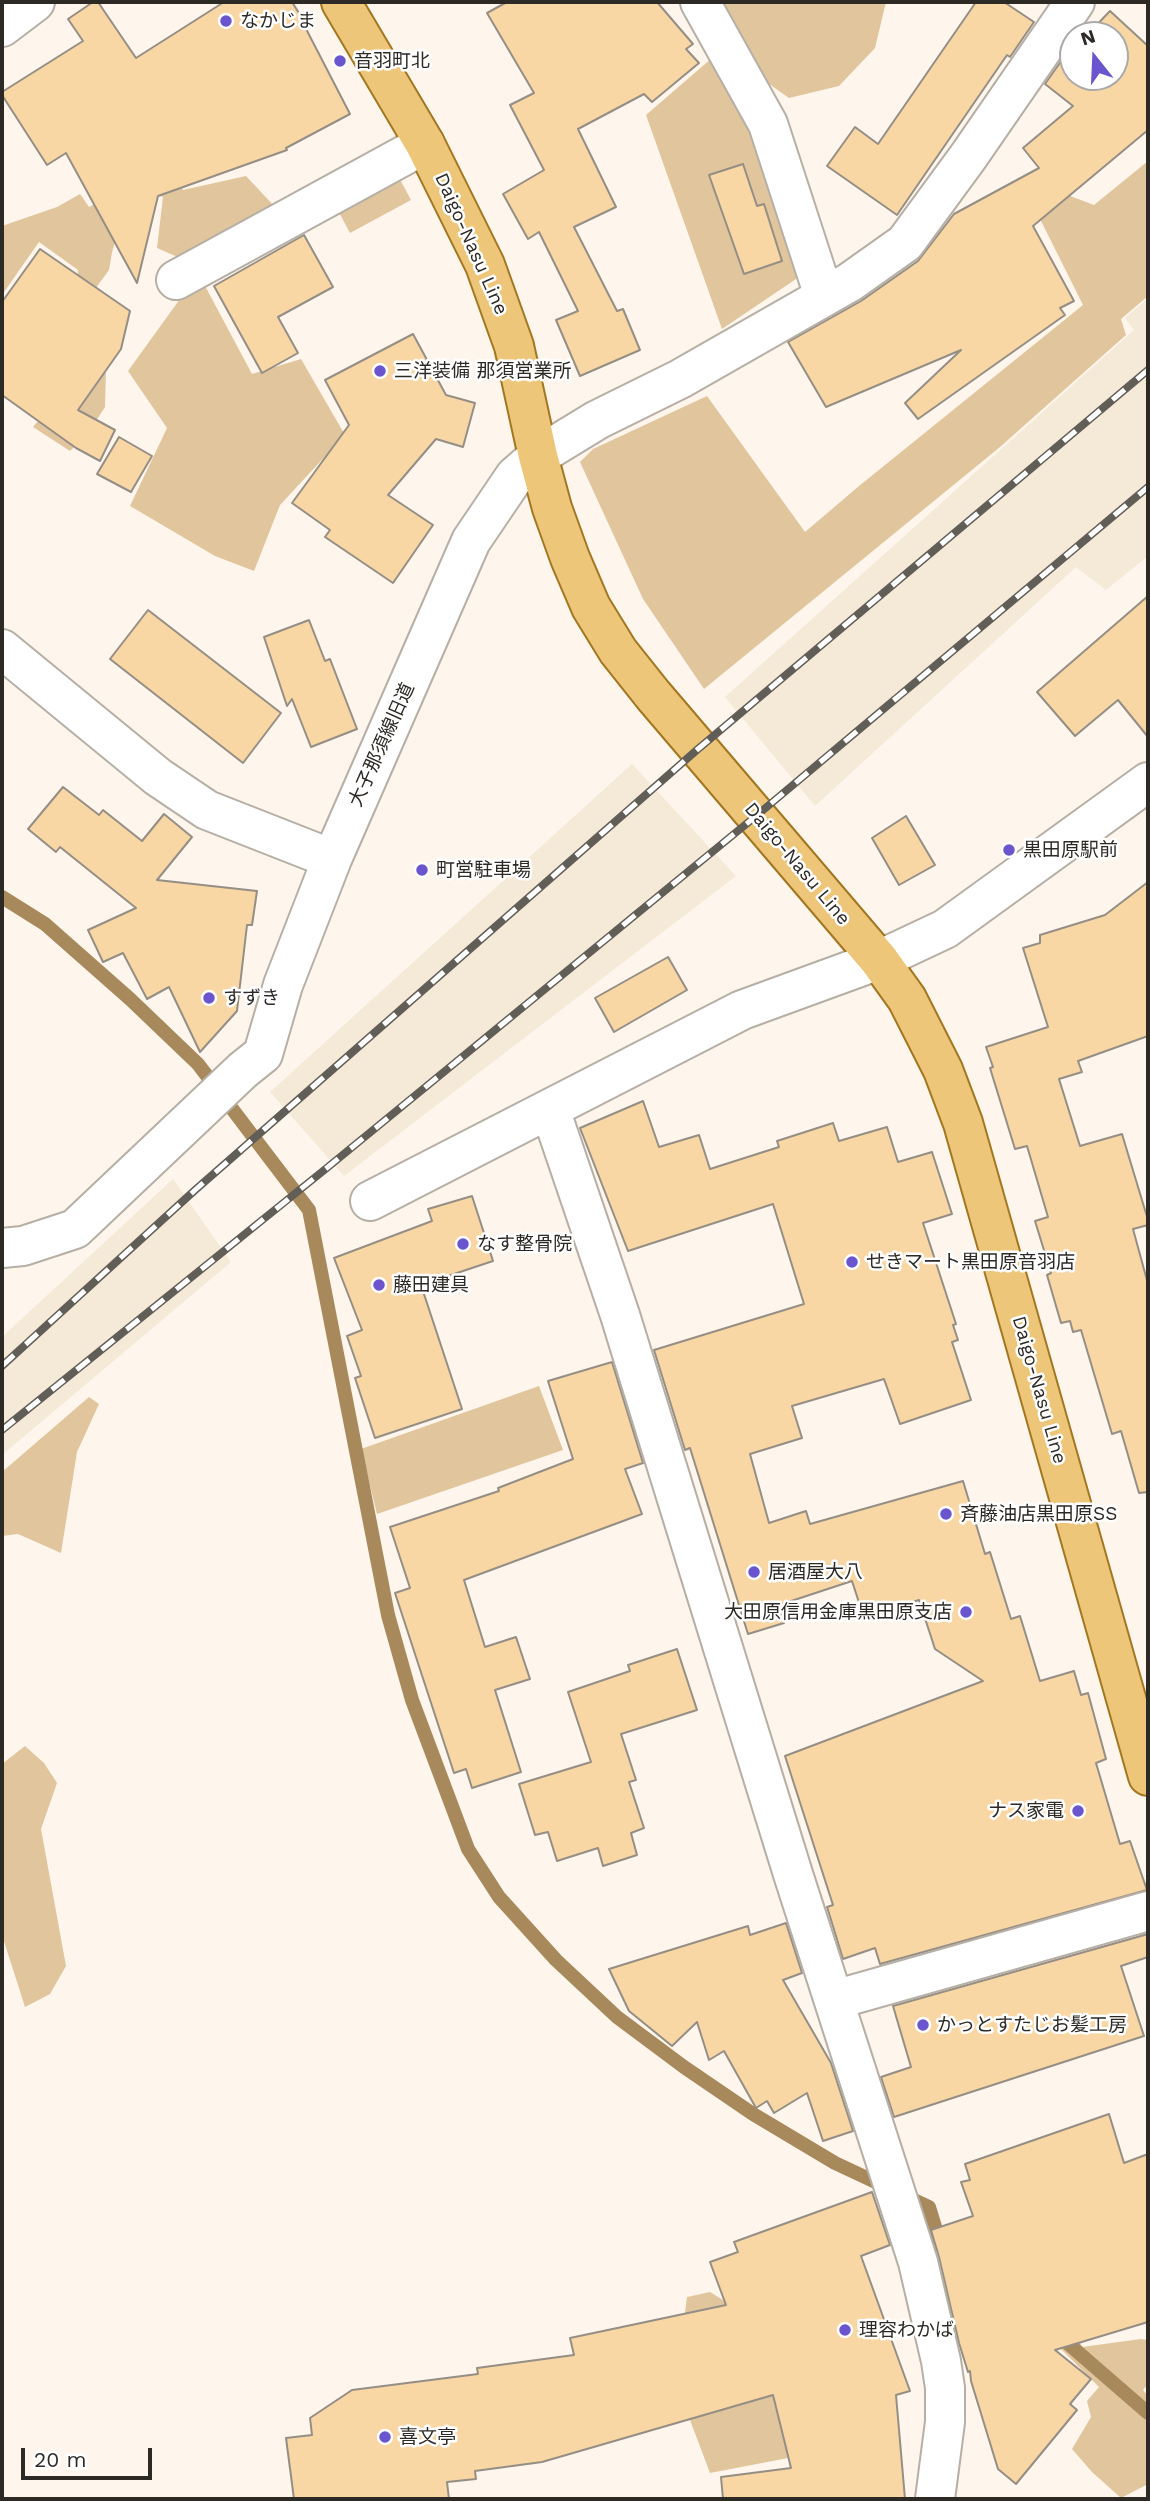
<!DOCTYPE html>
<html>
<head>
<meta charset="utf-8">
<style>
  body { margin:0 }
  #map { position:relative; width:1150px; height:2501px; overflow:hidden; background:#fef6ec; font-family:"Work Sans",sans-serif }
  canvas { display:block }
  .frame { position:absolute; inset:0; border:4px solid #2d2a26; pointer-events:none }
  .north { position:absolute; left:1059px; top:21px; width:70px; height:70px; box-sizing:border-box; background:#fff; border:2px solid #abaaa8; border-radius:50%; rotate:342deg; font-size:19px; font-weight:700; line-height:28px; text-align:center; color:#2d2a26 }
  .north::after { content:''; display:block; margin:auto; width:24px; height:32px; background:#6b55cf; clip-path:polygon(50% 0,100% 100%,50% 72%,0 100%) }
  .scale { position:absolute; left:21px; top:2448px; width:131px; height:32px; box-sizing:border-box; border:4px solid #2d2a26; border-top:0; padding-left:9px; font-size:21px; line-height:24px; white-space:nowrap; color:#2d2a26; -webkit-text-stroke:5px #fff; paint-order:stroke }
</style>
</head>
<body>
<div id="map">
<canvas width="1150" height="2501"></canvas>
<div class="frame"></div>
<div class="north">N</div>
<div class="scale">20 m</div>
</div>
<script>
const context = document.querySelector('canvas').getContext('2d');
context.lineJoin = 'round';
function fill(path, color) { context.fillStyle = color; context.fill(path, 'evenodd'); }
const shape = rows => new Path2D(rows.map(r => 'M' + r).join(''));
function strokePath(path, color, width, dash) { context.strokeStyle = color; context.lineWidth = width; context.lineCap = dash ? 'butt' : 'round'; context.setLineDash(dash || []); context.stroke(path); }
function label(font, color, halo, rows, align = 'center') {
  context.font = font + ' "Work Sans","Noto Sans JP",sans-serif'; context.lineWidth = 5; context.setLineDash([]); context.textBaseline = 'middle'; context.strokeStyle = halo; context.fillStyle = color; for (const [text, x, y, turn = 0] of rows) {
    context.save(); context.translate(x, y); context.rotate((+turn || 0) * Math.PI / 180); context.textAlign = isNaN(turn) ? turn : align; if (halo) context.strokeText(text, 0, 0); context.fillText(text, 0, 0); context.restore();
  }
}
fill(shape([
  [1148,298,1148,556,1106,590,1076,567,815,806,725,697,1134,330,1125,318],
  [632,764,736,876,344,1176,270,1092],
  [173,1179,231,1262,2,1455,2,1337]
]), '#f5e9d8');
fill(shape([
  [722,2,886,2,875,48,839,86,789,98,765,81],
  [712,58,756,128,803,264,796,279,722,329,646,115],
  [159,127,183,190,246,176,277,209,182,259,157,248,163,197,132,188,112,252,109,270,93,292,76,285,78,270,39,242,2,295,2,226,57,207,80,194,89,207,123,189],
  [1148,161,1148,296,1121,319,1126,335,1000,447,704,689,643,599,580,462,593,449,707,396,805,532,859,486,1083,305,1027,193,1057,191,1094,205],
  [396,172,411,200,350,233,335,205],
  [204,284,252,374,301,359,345,435,280,505,254,571,215,556,130,506,167,428,128,371,185,292],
  [106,369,105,407,88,433,70,451,33,427,71,381],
  [539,1386,563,1450,377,1514,361,1449],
  [89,1397,99,1404,77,1452,61,1553,18,1534,2,1536,2,1472],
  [25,1746,44,1763,57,1783,41,1829,66,1966,50,1994,25,2007,2,1935,2,1764],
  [710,2292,736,2308,809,2454,710,2473,690,2420,668,2423,694,2373,685,2313,687,2297],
  [1067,2310,1082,2347,1141,2339,1148,2340,1148,2384,1143,2390,1148,2396,1148,2484,1121,2498,1092,2472,1072,2449,1091,2417,1087,2401,1099,2387,1054,2342]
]), '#e0c59d');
strokePath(shape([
  [2,897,45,924,130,999,198,1064,309,1210,388,1615,412,1700,468,1849,499,1897,556,1960,617,2017,684,2067,753,2114,835,2163,929,2207,941,2246],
  [1057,2334,1148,2413]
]), '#a8895c', 14);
const building = shape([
  [93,2,98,2,136,58,224,2,292,2,304,21,303,23,350,114,286,148,287,150,158,196,137,283,66,153,47,165,2,95,2,92,83,41,68,19,93,2],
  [507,2,657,2,693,44,686,49,699,63,652,102,644,94,578,129,616,207,574,227,617,311,623,309,640,350,580,376,556,320,578,311,539,232,528,239,503,194,544,170,510,105,534,93,487,13,507,2],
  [976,2,1004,2,1034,22,1010,57,1007,55,897,215,827,166,855,127,878,144,976,2],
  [1110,11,1148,46,1148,130,1033,226,1074,301,1060,308,1065,315,918,419,905,403,961,350,826,407,788,342,861,301,918,261,954,214,1039,168,1023,148,1073,106,1045,84,1071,47,1073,48,1073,77,1115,77,1115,35,1087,35,1110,11],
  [743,164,757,206,764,204,782,261,744,274,709,175,743,164],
  [304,235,333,287,278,317,298,353,262,373,214,286,304,235],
  [40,249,130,311,121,349,78,410,115,430,100,461,76,448,2,395,2,302,40,249],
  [413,334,446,395,475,403,463,447,436,439,388,495,433,525,393,583,325,537,330,530,292,503,349,425,325,380,413,334],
  [119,437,152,456,131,492,97,474,119,437],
  [1148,596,1148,737,1118,700,1075,736,1037,692,1148,596],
  [148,610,281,713,243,763,110,659,148,610],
  [309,620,325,661,330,659,357,729,311,747,292,699,287,706,264,637,309,620],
  [63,787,99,815,103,810,142,841,164,814,192,837,157,880,257,891,252,925,247,925,237,1011,200,1052,169,987,147,999,123,953,103,962,88,930,136,908,60,847,56,852,28,829,63,787],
  [906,816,935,865,899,885,872,838,906,816],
  [1148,882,1148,1036,1078,1061,1082,1072,1059,1079,1080,1146,1122,1134,1148,1220,1148,1225,1133,1229,1148,1284,1148,1492,1139,1493,1121,1431,1112,1434,1081,1330,1073,1332,1070,1321,1061,1323,1047,1275,1051,1273,1035,1221,1048,1217,1027,1146,1015,1149,990,1068,993,1067,986,1047,1048,1027,1023,948,1040,943,1040,935,1105,915,1148,882],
  [668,957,687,990,614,1032,595,998,668,957],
  [643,1101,659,1147,699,1135,710,1169,779,1147,777,1141,833,1123,839,1141,887,1127,898,1162,932,1152,952,1214,923,1223,956,1324,953,1325,958,1340,952,1342,971,1400,900,1424,884,1379,792,1406,802,1438,750,1454,769,1523,806,1511,810,1524,963,1481,985,1554,990,1552,1011,1619,1020,1616,1040,1681,1074,1671,1081,1695,1088,1693,1106,1759,1096,1763,1120,1844,1130,1841,1147,1890,880,1964,875,1948,843,1959,828,1910,827,1907,833,1905,785,1756,983,1681,935,1649,919,1600,864,1618,852,1581,779,1605,784,1623,748,1634,690,1448,685,1450,654,1350,804,1304,773,1204,628,1251,580,1128,643,1101],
  [472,1196,493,1261,421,1285,462,1409,375,1438,355,1378,361,1376,347,1336,362,1330,334,1258,432,1221,428,1209,472,1196],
  [612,1362,643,1463,625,1469,642,1514,464,1580,485,1647,516,1637,530,1679,495,1690,521,1772,472,1788,466,1769,454,1773,395,1593,410,1588,390,1527,499,1491,498,1488,573,1459,548,1381,612,1362],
  [677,1649,697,1710,621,1734,636,1780,629,1782,644,1828,631,1833,637,1855,603,1866,598,1848,557,1861,548,1832,535,1835,519,1784,591,1762,568,1692,630,1671,628,1665,677,1649],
  [786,1923,802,1973,783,1980,831,2063,853,2131,823,2141,807,2093,774,2113,767,2101,756,2108,724,2051,709,2060,697,2022,672,2046,629,2011,609,1969,748,1926,750,1935,786,1923],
  [1148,1934,1148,1957,1121,1966,1144,2036,894,2117,881,2077,911,2067,893,2006,1148,1934],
  [1109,2114,1124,2163,1148,2154,1148,2322,1055,2350,1091,2379,1070,2404,1077,2410,1016,2484,998,2469,971,2381,970,2371,968,2372,959,2343,939,2257,931,2230,973,2216,961,2182,970,2180,965,2164,1109,2114],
  [872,2192,890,2245,861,2256,910,2391,896,2395,905,2499,723,2499,721,2477,791,2468,773,2395,542,2462,475,2471,476,2479,447,2482,449,2499,294,2499,286,2438,312,2435,310,2418,352,2390,478,2374,477,2368,574,2355,570,2338,726,2305,710,2262,738,2252,734,2242,872,2192]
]);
fill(building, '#f9d7a4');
strokePath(building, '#958e85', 2);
const minor = shape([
  [700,2,768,124,824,296],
  [2,27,35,2],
  [176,280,425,144],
  [2,649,158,777,207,810,332,859],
  [550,1109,620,1315,793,1874,918,2262,941,2361,945,2388,945,2422,935,2499],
  [370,1201,742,1010,879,960,945,929,1148,782],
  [2,1248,23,1246,75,1229,243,1070,263,1054,283,985,332,859,471,541,515,476,538,456,597,420,680,379,850,282,905,243,968,157,1075,2],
  [834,2000,1148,1911]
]);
const major = shape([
  [341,2,425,144,485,265,514,346,538,456,552,508,570,558,591,607,618,651,653,695,879,960,907,999,943,1070,963,1123,1148,1776]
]);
strokePath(minor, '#b6afa5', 42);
strokePath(major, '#a37722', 42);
strokePath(minor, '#fff', 38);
strokePath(major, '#eec679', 38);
const rail = shape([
  [2,1366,194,1191,698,749,1148,370],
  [2,1430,328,1167,756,816,1148,487]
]);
strokePath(rail, '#615d57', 8);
strokePath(rail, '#fff', 5, [16]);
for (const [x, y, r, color] of [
  [226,21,7,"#6b55cf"],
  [340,61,7,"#6b55cf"],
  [380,371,7,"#6b55cf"],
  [1009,850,7,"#6b55cf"],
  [422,870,7,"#6b55cf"],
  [209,998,7,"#6b55cf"],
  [463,1244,7,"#6b55cf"],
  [852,1262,7,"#6b55cf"],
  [379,1285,7,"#6b55cf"],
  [946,1514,7,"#6b55cf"],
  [754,1572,7,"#6b55cf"],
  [966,1612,7,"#6b55cf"],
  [1078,1811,7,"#6b55cf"],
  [923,2025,7,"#6b55cf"],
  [845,2330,7,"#6b55cf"],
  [385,2437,7,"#6b55cf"]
]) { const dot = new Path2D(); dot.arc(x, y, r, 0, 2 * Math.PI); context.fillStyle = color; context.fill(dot); strokePath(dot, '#fff', 2.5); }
label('19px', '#2d2a26', '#fff', [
  ["なかじま",240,21],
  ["音羽町北",354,61],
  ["三洋装備 那須営業所",394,371],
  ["黒田原駅前",1023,850],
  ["町営駐車場",436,870],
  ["すずき",223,998],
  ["なす整骨院",477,1244],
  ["せきマート黒田原音羽店",866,1262],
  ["藤田建具",393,1285],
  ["斉藤油店黒田原SS",960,1514],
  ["居酒屋大八",768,1572],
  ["大田原信用金庫黒田原支店",952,1612,"right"],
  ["ナス家電",1064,1811,"right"],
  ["かっとすたじお髪工房",937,2025],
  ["理容わかば",859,2330],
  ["喜文亭",399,2437]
], 'left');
label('19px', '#2d2a26', '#fff', [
  ["Daigo-Nasu Line",471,244,66],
  ["大子那須線旧道",382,745,-66],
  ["Daigo-Nasu Line",797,864,50],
  ["Daigo-Nasu Line",1039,1390,74]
]);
</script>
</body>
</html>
